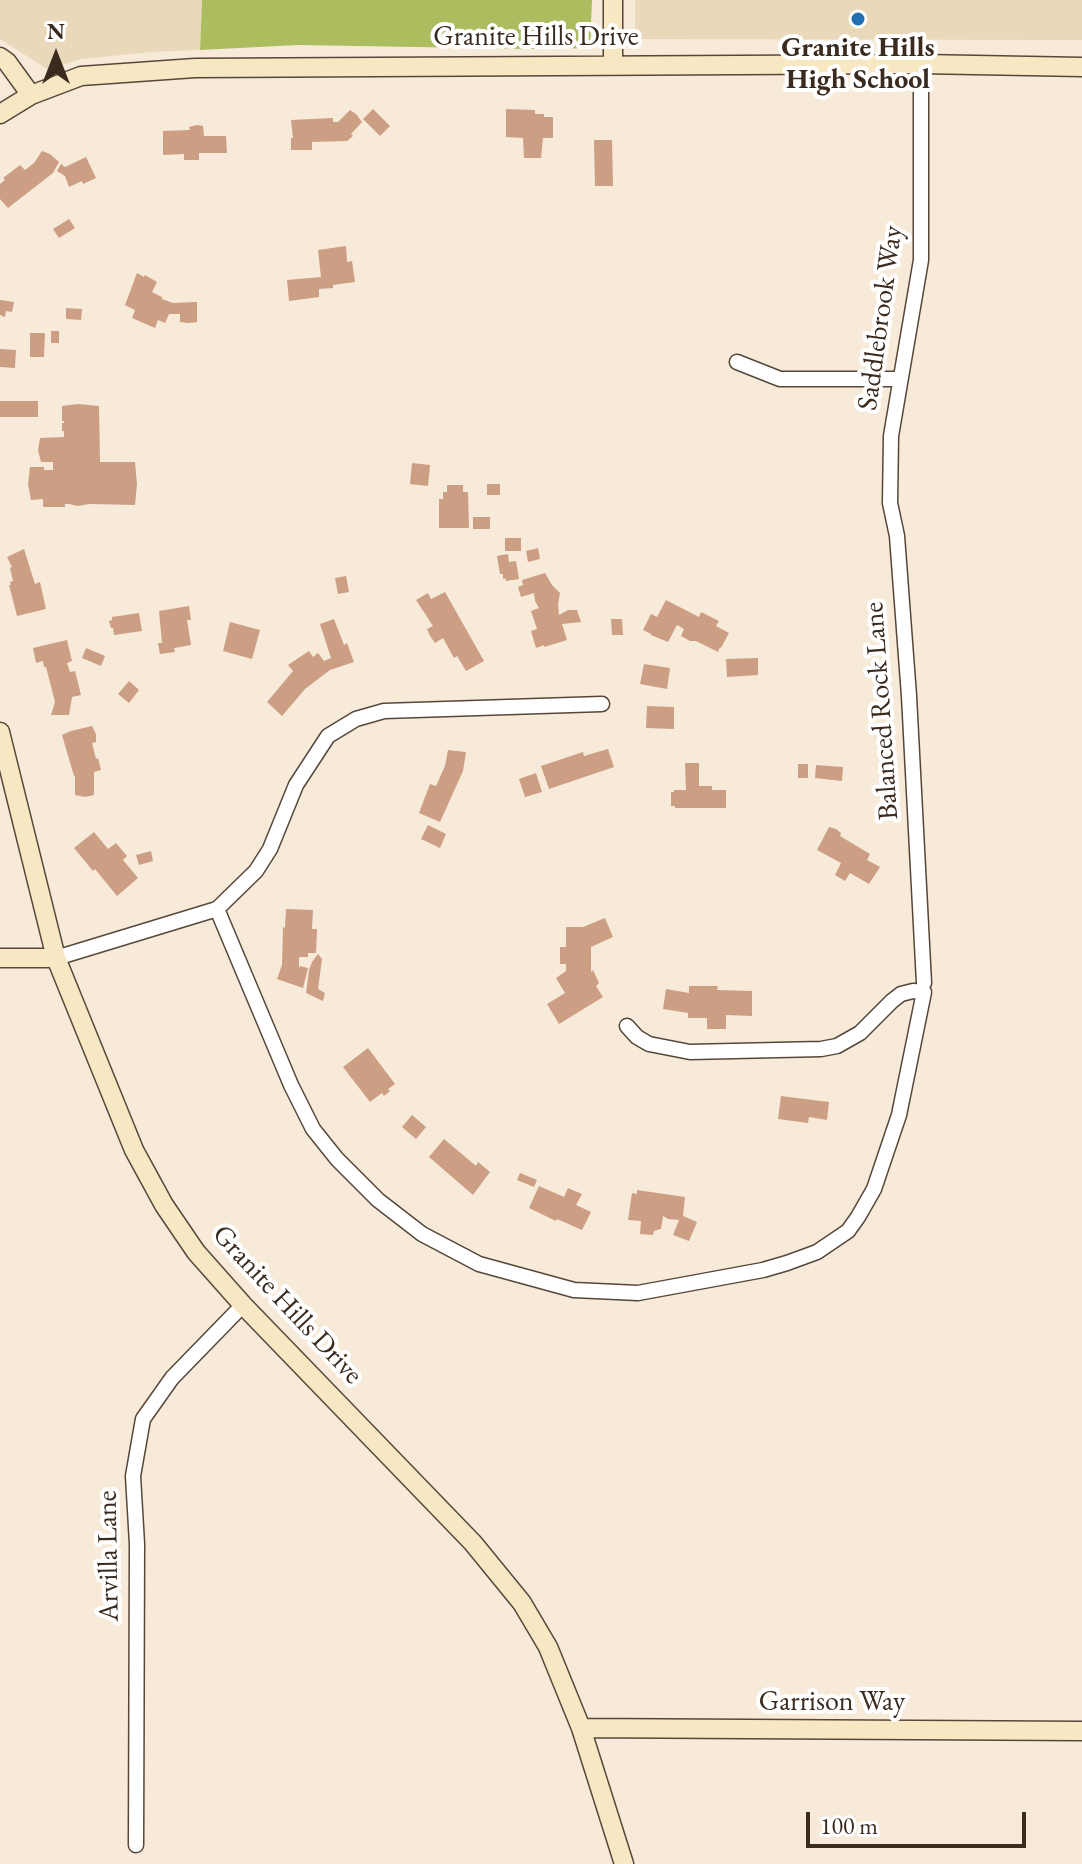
<!DOCTYPE html>
<html>
<head>
<meta charset="utf-8">
<style>
  body { margin:0 }
  #map { position:relative; width:1082px; height:1864px; overflow:hidden; background:#f7ead9; font-family:"EB Garamond",serif }
  canvas { display:block }
  .north { position:absolute; left:16px; top:16px; width:80px; height:80px; -webkit-text-stroke:6px #fff; paint-order:stroke; rotate:0deg; font-size:22px; font-weight:700; line-height:32px; text-align:center; color:#3b2a1e }
  .north::after { content:''; display:block; margin:auto; width:28px; height:36px; background:#3b2a1e; clip-path:polygon(50% 0,100% 100%,50% 72%,0 100%) }
  .scale { position:absolute; left:806px; top:1812px; width:220px; height:36px; box-sizing:border-box; border:4px solid #3b2a1e; border-top:0; padding-left:10px; font-size:24px; line-height:28px; white-space:nowrap; color:#3b2a1e; -webkit-text-stroke:6px #fff; paint-order:stroke }
</style>
</head>
<body>
<div id="map">
<canvas width="1082" height="1864"></canvas>
<div class="north">N</div>
<div class="scale">100 m</div>
</div>
<script>
const context = document.querySelector('canvas').getContext('2d');
context.lineJoin = 'round';
function fill(path, color) { context.fillStyle = color; context.fill(path, 'evenodd'); }
const shape = rows => new Path2D(rows.map(r => 'M' + r).join(''));
function strokePath(path, color, width, dash) { context.strokeStyle = color; context.lineWidth = width; context.lineCap = dash ? 'butt' : 'round'; context.setLineDash(dash || []); context.stroke(path); }
function label(font, color, halo, rows, align = 'center') {
  context.font = font + ' "EB Garamond",serif'; context.lineWidth = 8; context.setLineDash([]); context.textBaseline = 'middle'; context.strokeStyle = halo; context.fillStyle = color; for (const [text, x, y, turn = 0] of rows) {
    context.save(); context.translate(x, y); context.rotate((+turn || 0) * Math.PI / 180); context.textAlign = isNaN(turn) ? turn : align; if (halo) context.strokeText(text, 0, 0); context.fillText(text, 0, 0); context.restore();
  }
}
fill(shape([
  [0,0,202,0,200,50,151,52,82,59,47,69,0,39],
  [635,0,1082,0,1082,40,635,39]
]), '#e9d9ba');
fill(shape([
  [202,0,592,0,590,48,533,49,298,45,200,50]
]), '#acbd60');
fill(shape([
  [373,109,390,126,380,136,363,119],
  [506,109,535,110,535,114,544,114,544,117,553,117,553,138,543,138,541,158,524,158,523,138,506,137],
  [350,110,356,114,362,122,351,134,353,136,347,141,312,142,312,150,291,150,291,138,293,138,291,120,333,118,333,122,338,122],
  [197,125,203,126,204,136,226,136,227,153,199,153,199,160,184,160,184,154,163,155,163,131,190,130,189,127],
  [594,140,612,140,613,186,595,186],
  [42,151,50,154,59,162,53,173,8,208,0,199,0,184,5,180,3,178,20,165,25,170,34,163],
  [86,157,96,178,83,184,82,181,69,187,65,176,57,171,61,164,65,167],
  [69,219,75,228,59,238,53,229],
  [346,246,347,262,352,261,355,282,333,285,333,288,319,289,319,297,289,301,287,280,321,277,318,250],
  [137,273,144,277,145,275,157,282,152,292,162,297,162,299,173,303,197,302,197,322,188,323,180,322,180,314,169,314,165,323,158,320,155,328,132,318,135,310,125,305],
  [0,300,14,302,12,312,6,311,5,317,0,315],
  [66,308,82,309,81,320,66,319],
  [51,331,59,331,59,343,51,343],
  [30,333,45,333,44,357,30,357],
  [0,349,16,350,15,368,0,367],
  [0,401,38,401,38,417,0,417],
  [78,404,99,406,100,462,135,462,137,484,135,505,89,504,78,506,69,504,65,504,65,507,43,507,43,499,31,500,28,484,30,467,44,467,44,470,53,470,53,462,41,462,38,450,40,438,64,437,64,431,62,431,62,423,64,423,64,421,62,421,62,406],
  [412,463,430,465,428,486,410,484],
  [487,484,500,484,500,495,487,495],
  [447,485,463,485,463,492,468,492,469,528,439,528,439,499,443,499,443,492,447,492],
  [473,517,490,517,490,529,473,529],
  [505,538,521,538,521,551,505,551],
  [538,548,540,559,528,562,526,551],
  [24,549,35,584,40,582,46,609,17,616,9,585,11,585,10,582,13,581,10,568,12,567,7,557],
  [508,554,509,562,516,561,519,579,506,581,505,578,503,579,503,574,500,574,497,556],
  [545,573,552,585,560,593,558,605,559,615,568,610,577,610,581,622,562,624,567,640,544,647,544,645,536,648,531,631,537,629,531,611,539,608,535,601,534,593,521,597,518,587,523,585,522,580],
  [346,576,349,592,338,594,335,578],
  [445,592,484,661,466,671,457,656,454,658,443,638,435,643,430,636,427,629,433,626,416,600,428,593,431,599],
  [666,600,699,617,701,612,719,621,716,626,729,633,721,648,720,647,718,652,696,641,690,641,681,636,684,629,677,625,668,642,651,635,651,634,643,630,651,614,657,617],
  [189,606,191,620,187,620,191,645,174,648,175,652,160,654,158,643,162,643,159,611],
  [139,613,142,631,114,635,113,628,111,628,109,621,112,620,112,617],
  [334,619,344,645,347,643,354,662,330,670,305,689,282,716,267,702,293,671,288,665,309,651,313,657,318,653,324,661,331,658,320,624],
  [611,619,622,619,623,635,612,635],
  [230,622,260,630,252,659,223,651],
  [67,640,72,661,67,663,70,672,75,671,81,695,72,697,69,715,51,715,55,702,46,667,44,667,43,661,36,663,33,648],
  [86,648,105,656,101,666,82,658],
  [758,658,758,675,727,677,726,659],
  [644,664,670,668,667,689,640,684],
  [129,681,139,690,129,703,118,694],
  [647,706,674,707,674,729,646,728],
  [92,726,96,734,96,742,92,743,96,759,98,758,101,770,94,772,94,795,85,797,75,795,75,776,74,776,62,735,71,731],
  [608,749,614,767,549,789,541,766,583,752,584,756],
  [448,750,466,752,463,771,440,822,419,813,430,784,436,786,445,766],
  [685,763,699,763,699,786,712,786,712,790,726,790,726,808,675,808,675,806,671,806,671,792,674,792,674,790,686,790],
  [798,764,808,764,808,778,798,778],
  [816,765,843,767,842,781,815,778],
  [536,773,542,792,525,797,519,779],
  [428,825,446,834,440,848,421,839],
  [829,827,836,829,841,833,840,836,870,854,867,860,880,867,869,884,850,873,845,881,835,875,841,863,817,850],
  [94,832,108,849,116,843,127,856,123,860,138,878,117,896,95,869,93,871,74,848],
  [151,851,153,861,139,865,136,855],
  [286,909,313,910,312,929,317,929,316,953,308,953,308,957,299,957,299,968,300,966,308,968,303,988,277,979,282,965,283,927,285,928],
  [605,918,613,937,591,947,591,972,593,970,599,983,596,986,603,997,559,1024,547,1004,565,993,556,978,566,971,566,964,560,964,560,947,566,947,566,927,583,927],
  [318,954,322,959,318,989,325,993,323,1001,306,993,309,970,312,962],
  [689,986,718,986,717,990,752,991,752,1016,726,1015,726,1029,707,1029,707,1018,688,1018,688,1013,663,1009,666,989,689,993],
  [368,1048,395,1084,388,1089,390,1091,384,1096,382,1093,370,1102,343,1067],
  [781,1096,829,1102,827,1120,809,1117,808,1123,778,1119],
  [412,1115,426,1127,416,1139,402,1127],
  [444,1139,476,1166,478,1162,490,1172,473,1195,429,1157],
  [520,1173,537,1180,534,1187,517,1180],
  [539,1186,564,1197,568,1188,582,1194,576,1205,591,1212,582,1230,557,1219,556,1221,529,1208],
  [637,1190,685,1197,683,1216,697,1222,689,1241,673,1235,679,1220,668,1219,663,1216,661,1229,654,1231,653,1235,640,1234,641,1221,628,1220,632,1193,637,1194]
]), '#cc9e84');
const street = shape([
  [921,64,921,260,891,436,890,503,897,536,909,696,924,983],
  [737,362,780,379,900,379],
  [217,909,291,1085,313,1129,337,1159,378,1200,422,1234,479,1264,574,1290,638,1293,763,1270,787,1263,817,1252,848,1231,858,1217,874,1189,899,1115,924,992,913,991,901,994,892,1001,860,1033,837,1046,821,1049,690,1052,649,1044,637,1037,627,1026],
  [56,958,217,909,256,871,270,849,296,785,328,736,356,719,384,711,602,704],
  [136,1845,137,1544,133,1476,143,1419,172,1378,243,1305]
]);
const secondary = shape([
  [613,0,613,65],
  [0,57,7,62,31,95],
  [0,114,31,95,81,76,195,68,921,64,1082,67],
  [0,732,56,958,134,1150,164,1205,196,1252,243,1305,473,1543,522,1603,548,1647,581,1728,624,1864],
  [0,958,56,958],
  [581,1728,1082,1731]
]);
strokePath(street, '#57473a', 17);
strokePath(secondary, '#57473a', 21);
strokePath(street, '#fff', 14);
strokePath(secondary, '#f7e8c3', 18);
for (const [x, y, r, color] of [
  [858,19,8,"#1f6fb2"]
]) { const dot = new Path2D(); dot.arc(x, y, r, 0, 2 * Math.PI); context.fillStyle = color; context.fill(dot); strokePath(dot, '#fff', 3); }
label('28px', '#3b2a1e', '#fff', [
  ["Granite Hills Drive",536,37],
  ["Saddlebrook Way",881,318,-82],
  ["Balanced Rock Lane",882,711,-94],
  ["Granite Hills Drive",287,1305,47],
  ["Arvilla Lane",109,1556,-91],
  ["Garrison Way",832,1702]
]);
label('bold 28px', '#3b2a1e', '#fff', [
  ["Granite Hills",858,48],
  ["High School",858,80]
]);
</script>
</body>
</html>
